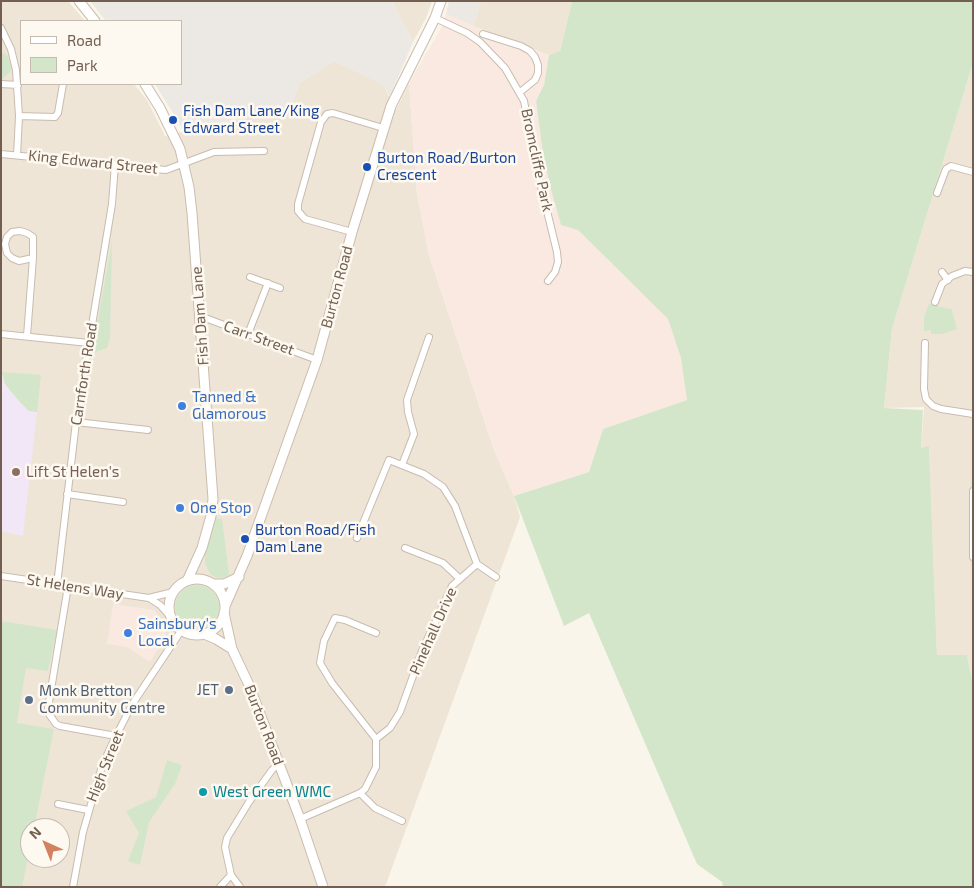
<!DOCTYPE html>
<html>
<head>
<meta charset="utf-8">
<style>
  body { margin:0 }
  #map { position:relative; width:974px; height:888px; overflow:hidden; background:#faf5ea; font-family:"Exo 2",sans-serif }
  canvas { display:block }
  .frame { position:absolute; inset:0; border:2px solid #725f51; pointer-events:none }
  .legend { position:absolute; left:20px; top:20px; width:162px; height:65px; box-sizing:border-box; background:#fdf9f0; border:1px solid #c5bbb0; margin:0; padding:6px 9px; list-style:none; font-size:15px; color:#725f51 }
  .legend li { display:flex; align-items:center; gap:10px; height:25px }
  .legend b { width:25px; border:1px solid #c5bbb0 }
  .north { position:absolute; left:20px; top:818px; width:50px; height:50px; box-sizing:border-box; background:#fdf9f0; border:1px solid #c5bbb0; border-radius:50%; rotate:316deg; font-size:14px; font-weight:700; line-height:20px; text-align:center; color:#725f51 }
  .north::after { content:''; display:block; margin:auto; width:18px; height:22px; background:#d38260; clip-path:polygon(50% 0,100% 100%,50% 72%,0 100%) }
</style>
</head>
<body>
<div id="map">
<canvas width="974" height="888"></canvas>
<div class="frame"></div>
<ul class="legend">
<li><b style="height:6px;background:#fff"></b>Road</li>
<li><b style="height:14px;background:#d4e6ca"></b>Park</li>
</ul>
<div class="north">N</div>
</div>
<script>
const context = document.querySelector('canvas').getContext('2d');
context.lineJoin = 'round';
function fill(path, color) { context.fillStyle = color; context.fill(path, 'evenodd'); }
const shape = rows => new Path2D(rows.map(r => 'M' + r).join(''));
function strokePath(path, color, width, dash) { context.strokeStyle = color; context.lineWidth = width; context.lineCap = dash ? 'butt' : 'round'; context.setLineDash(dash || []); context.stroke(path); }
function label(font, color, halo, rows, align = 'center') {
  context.font = font + ' "Exo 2",sans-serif'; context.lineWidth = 5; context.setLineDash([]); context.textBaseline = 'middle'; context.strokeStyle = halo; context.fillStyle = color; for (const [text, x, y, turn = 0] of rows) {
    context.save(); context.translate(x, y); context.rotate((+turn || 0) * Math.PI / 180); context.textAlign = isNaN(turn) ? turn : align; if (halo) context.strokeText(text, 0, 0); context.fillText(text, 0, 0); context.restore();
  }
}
fill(shape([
  [1,1,68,1,85,21,21,21,21,84,134,84,147,100,165,136,291,107,299,83,334,61,383,84,396,110,409,83,417,194,429,255,493,447,514,496,520,517,385,887,1,887],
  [30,828,60,828,60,858,30,858],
  [392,1,432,1,426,18,413,42],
  [481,1,572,1,560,51,549,55,473,26],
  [973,63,973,684,967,655,937,655,929,447,921,449,924,407,884,408,892,329]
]), '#eee5d7');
fill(shape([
  [446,14,477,28,549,55,544,85,536,101,542,147,549,182,578,230,668,319,681,358,685,384,687,400,603,429,589,472,514,496,493,447,429,255,417,194,409,83,440,30],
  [113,604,154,610,157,613,165,631,166,637,150,662,127,647,107,644]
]), '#f9e9e0');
fill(shape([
  [90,1,392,1,413,42,390,96,382,84,334,61,299,83,291,107,184,131,155,84,181,84,181,21,106,21],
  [449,1,481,1,473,26,446,14]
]), '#ece8e3');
fill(shape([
  [1,372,5,384,19,401,29,411,37,412,23,536,1,531]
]), '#f2e7f7');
fill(shape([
  [572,1,973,1,973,63,892,329,884,408,923,410,921,448,929,446,937,655,967,655,973,684,973,887,723,887,722,882,697,864,589,613,564,626,514,496,589,472,603,429,687,400,681,358,668,319,578,230,561,225,549,182,542,147,536,101,544,85,549,55,560,51],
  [1,52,7,55,11,66,11,71,1,80],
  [112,241,110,339,107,348,95,352,93,348],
  [929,304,949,309,951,308,957,329,943,334,931,334,931,330,924,331,924,317],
  [2,372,41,375,37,412,29,411,19,401,5,384],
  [215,518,222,519,229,575,221,578,215,577,210,574,205,563,205,554],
  '175 607a22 22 0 1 1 44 0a22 22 0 1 1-44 0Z',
  [1,621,57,630,48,671,26,668,17,723,54,729,34,828,30,828,30,847,22,887,1,887],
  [167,760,182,765,175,784,149,822,140,865,128,861,139,833,126,811,156,797]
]), '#d4e6ca');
const street = shape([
  [435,18,467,33,480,42,505,68,524,101,538,174,557,252,558,262,555,272,548,281],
  [1,28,11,49,16,70,19,116,17,155],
  [483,34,521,46,530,51,535,57,538,65,538,73,535,80,520,92],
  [1,84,18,85],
  [19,116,55,117,58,113,63,84],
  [1,154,166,170,214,152,264,151],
  [937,193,946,169,951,166,973,172],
  [352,232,305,219,298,211,298,204,321,122,327,114,333,113,383,128],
  [942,272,948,280],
  [250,277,280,288],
  [935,302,942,284,952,276,965,271,973,272],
  [200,316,317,360],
  [1,334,89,343],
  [248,334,268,283],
  [27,336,33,258,33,237,27,233,20,231,12,232,7,237,5,244,7,253,12,258,19,261,33,258],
  [925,343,924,389,926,399,933,406,941,409,973,414],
  [76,422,148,430],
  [402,465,414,434,408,412,407,400,429,337],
  [973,491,973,557],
  [67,494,123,502],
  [357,538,389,460,424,474,443,487,455,506,477,564,452,586,422,651,400,712,390,728,376,739],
  [405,548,443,563,459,578],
  [477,564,496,577],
  [1,576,149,598,173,592],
  [57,585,76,422,112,204,115,164],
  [68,586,48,708,49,714,56,724,60,726,116,736],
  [149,598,160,605,169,615],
  [360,793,375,808,402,821],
  [58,804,88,810],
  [300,819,360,793,365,789,376,767,376,739,332,683,320,663,324,641,335,618,345,620,376,633],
  [73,887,83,832,102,766,116,736,133,703,181,631],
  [220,887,231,875],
  [240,887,231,875,225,847,227,838,249,802,272,770,279,763]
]);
const secondary = shape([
  [79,1,95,21],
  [145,84,160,108,180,149,189,187,192,213,213,499,211,516,202,548,187,581],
  '169 607a28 28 0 1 1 56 0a28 28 0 1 1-56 0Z',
  [213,584,224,584,239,577],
  [225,606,247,556,317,360,352,232,391,106,435,18,441,1],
  [224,613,232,649,249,685,300,819,323,887],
  [204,634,216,639,232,649]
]);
strokePath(street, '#c8bcaf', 8);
strokePath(secondary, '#cbbdad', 11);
strokePath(street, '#fff', 6);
strokePath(secondary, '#fff', 9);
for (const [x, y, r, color] of [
  [173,120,5,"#1a4fb4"],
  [367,167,5,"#1a4fb4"],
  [182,406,5,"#3f7fe0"],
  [16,472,5,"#8d6e63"],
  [180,508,5,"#3f7fe0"],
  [245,539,5,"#1a4fb4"],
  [128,633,5,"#3f7fe0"],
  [229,690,5,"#5c6f8a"],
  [29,700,5,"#5c6f8a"],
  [203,792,5,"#0f9aa8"]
]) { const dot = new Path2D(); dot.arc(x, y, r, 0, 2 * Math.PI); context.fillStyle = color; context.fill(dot); strokePath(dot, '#fdf9f0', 2); }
label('15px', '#164399', '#fdf9f0', [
  ["Fish Dam Lane/King",183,111],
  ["Edward Street",183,128],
  ["Burton Road/Burton",377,158],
  ["Crescent",377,175],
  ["Burton Road/Fish",255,530],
  ["Dam Lane",255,547]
], 'left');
label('15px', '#725f51', '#fdf9f0', [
  ["Bromcliffe Park",537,160,78],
  ["King Edward Street",93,162,6],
  ["Burton Road",337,287,-75],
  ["Fish Dam Lane",200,316,-94],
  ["Carr Street",259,338,20],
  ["Carnforth Road",84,374,-81],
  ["St Helens Way",75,587,9],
  ["Pinehall Drive",433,631,-66],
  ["Burton Road",264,725,69],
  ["High Street",105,766,-68]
]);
label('15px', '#366cbe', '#fdf9f0', [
  ["Tanned &",192,397],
  ["Glamorous",192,414],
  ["One Stop",190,508],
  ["Sainsbury's",138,624],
  ["Local",138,641]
], 'left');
label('15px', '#785e54', '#fdf9f0', [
  ["Lift St Helen's",26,472]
], 'left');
label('15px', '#4e5e75', '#fdf9f0', [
  ["JET",219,690],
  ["Monk Bretton",39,691,"left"],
  ["Community Centre",39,708,"left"]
], 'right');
label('15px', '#0d838f', '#fdf9f0', [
  ["West Green WMC",213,792]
], 'left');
</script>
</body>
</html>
